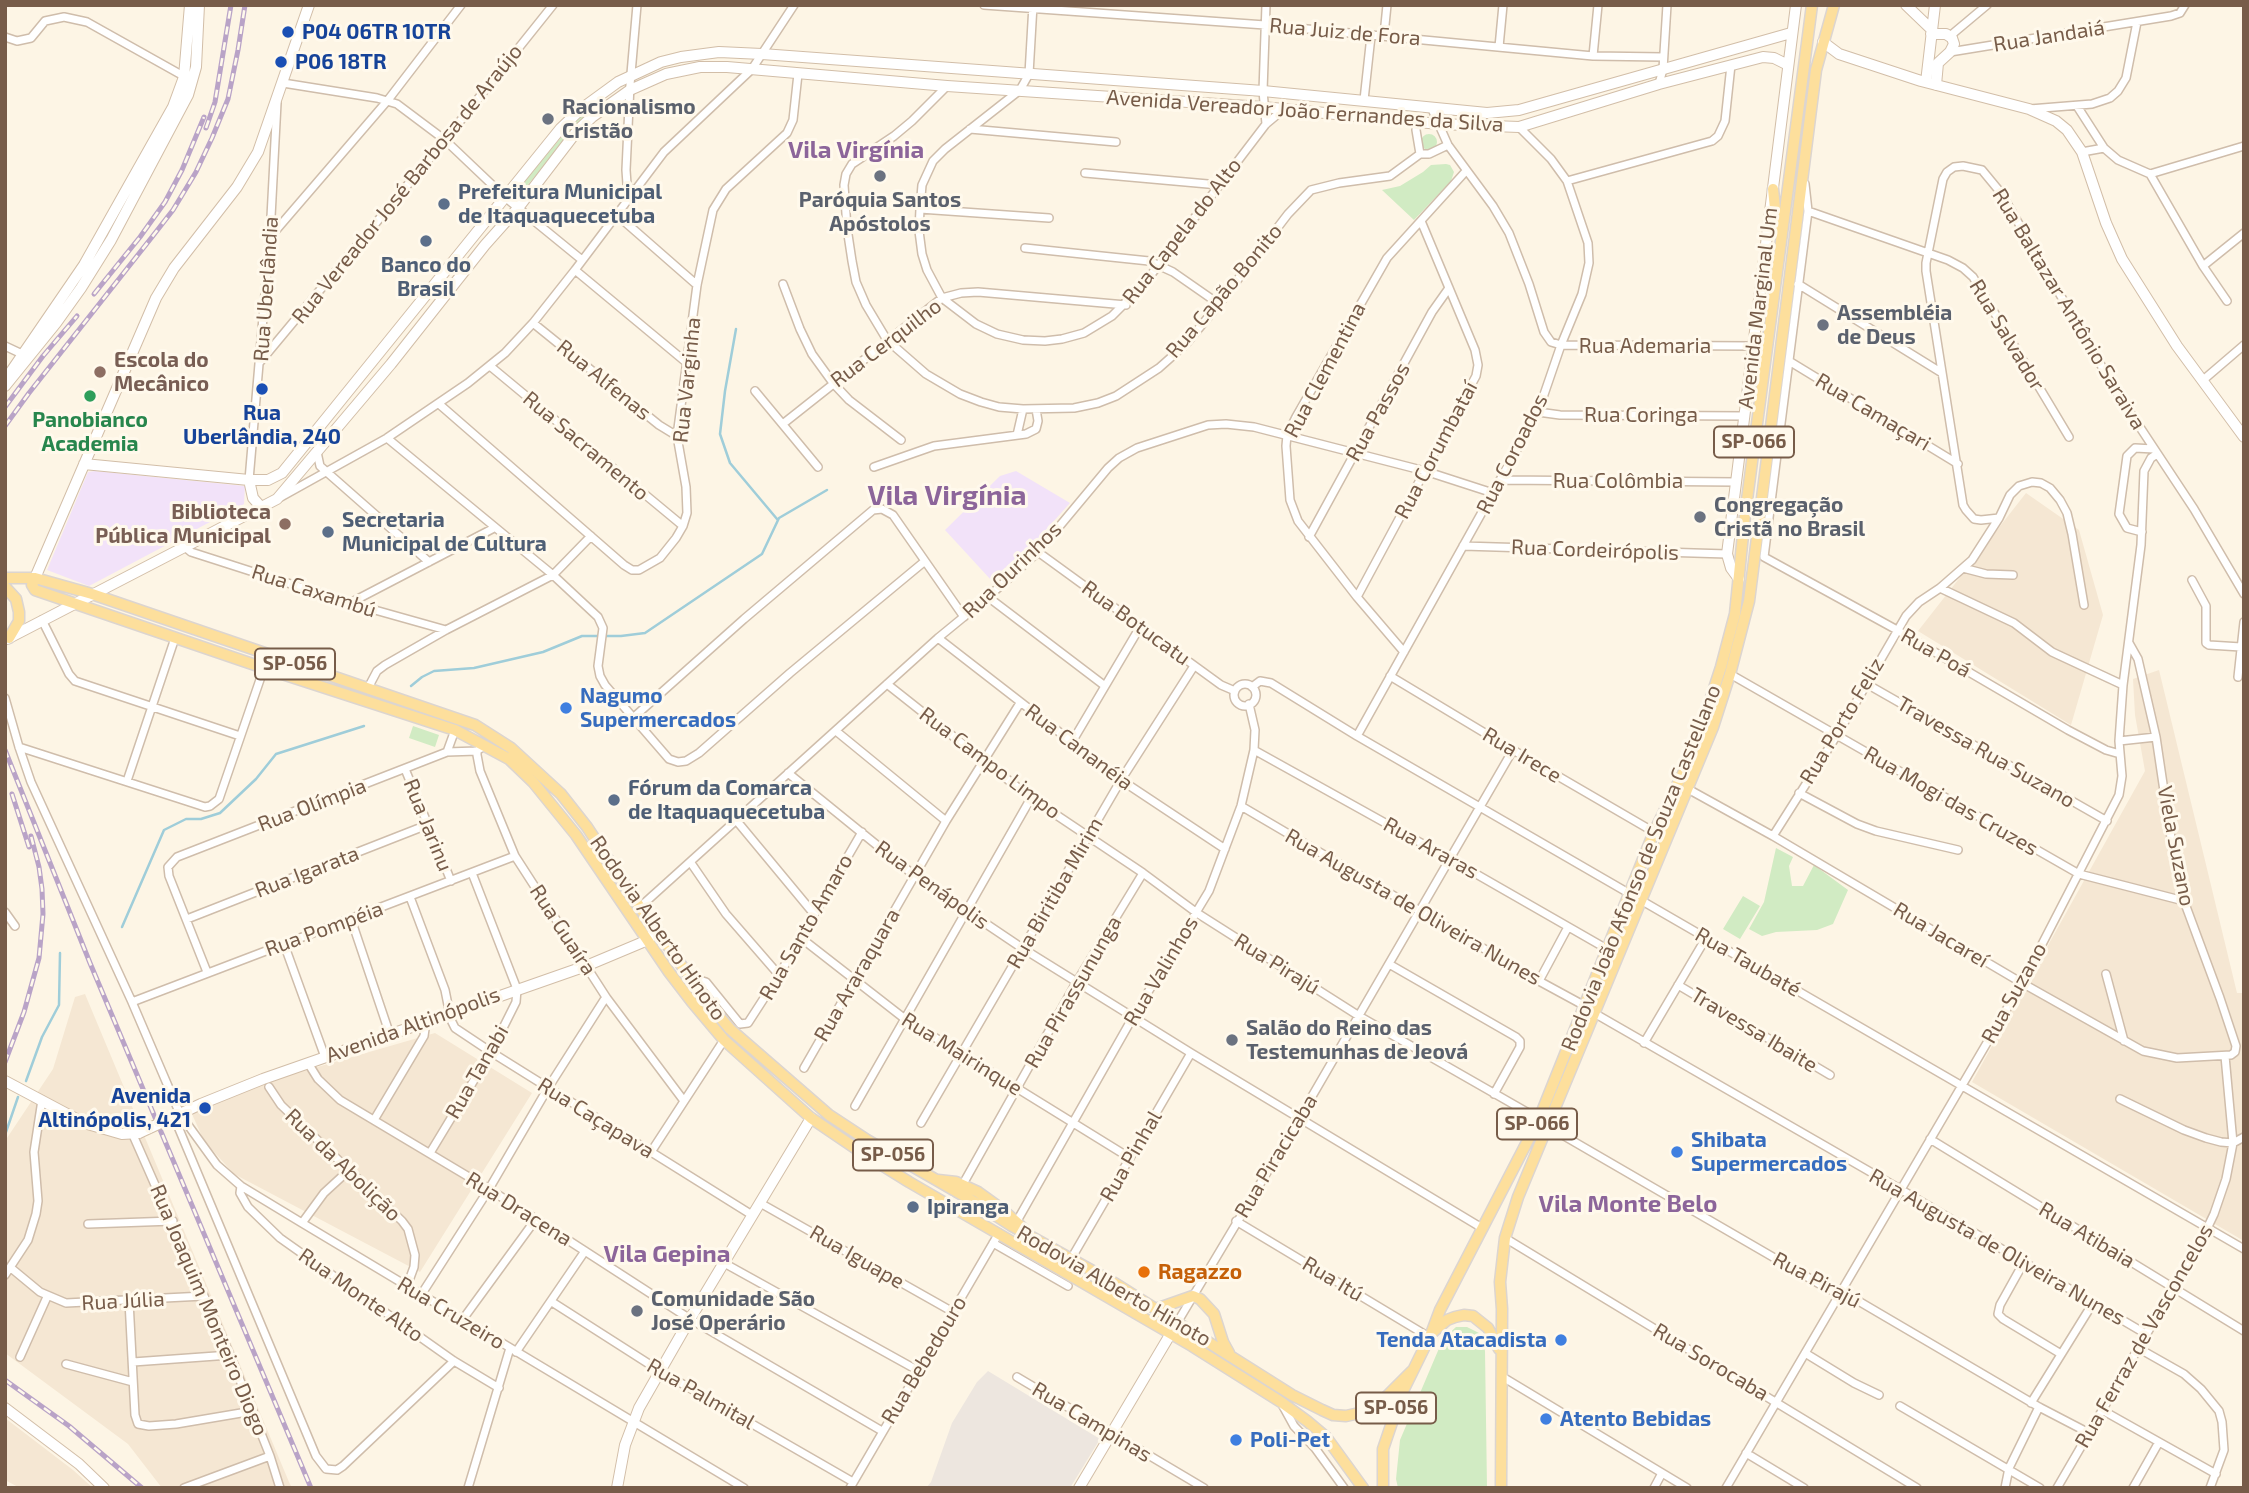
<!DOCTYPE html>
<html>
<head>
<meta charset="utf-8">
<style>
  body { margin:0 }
  #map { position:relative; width:2249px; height:1493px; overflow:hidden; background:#fdf5e5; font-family:"Exo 2",sans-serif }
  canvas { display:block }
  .frame { position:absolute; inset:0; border:7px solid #775c49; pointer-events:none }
</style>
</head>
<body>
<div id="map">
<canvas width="2249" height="1493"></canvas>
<div class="frame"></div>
</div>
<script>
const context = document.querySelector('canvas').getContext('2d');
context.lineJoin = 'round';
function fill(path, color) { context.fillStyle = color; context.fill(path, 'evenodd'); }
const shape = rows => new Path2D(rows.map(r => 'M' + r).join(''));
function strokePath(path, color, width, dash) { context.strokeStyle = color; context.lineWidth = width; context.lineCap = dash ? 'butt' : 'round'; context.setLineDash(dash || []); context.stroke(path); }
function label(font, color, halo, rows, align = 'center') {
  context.font = font + ' "Exo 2",sans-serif'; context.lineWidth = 6; context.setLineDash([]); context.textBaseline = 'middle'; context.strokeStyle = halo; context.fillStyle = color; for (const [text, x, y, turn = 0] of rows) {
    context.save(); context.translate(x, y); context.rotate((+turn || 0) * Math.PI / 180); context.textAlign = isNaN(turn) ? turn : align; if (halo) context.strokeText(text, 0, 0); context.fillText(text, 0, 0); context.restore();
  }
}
fill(shape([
  [2026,493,2079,530,2103,615,2071,725,1918,631],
  [2159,670,2237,993,2244,993,2244,1241,1972,1082,2145,771,2135,715,2133,679],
  [85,994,289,1482,292,1488,162,1488,128,1444,5,1353,5,1141,53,1069,75,997],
  [435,1033,532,1093,420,1272,234,1174,204,1141,192,1114,269,1081],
  [5,1418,73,1470,93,1488,20,1488,5,1480]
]), '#f5e7d3');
fill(shape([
  [988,1371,1100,1439,1070,1488,926,1488,931,1482,952,1423,977,1382]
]), '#ede6df');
fill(shape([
  [95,471,245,486,244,504,89,586,47,570,88,472],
  [1016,471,1070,503,1036,541,991,580,945,530,1000,476]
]), '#f2e2f9');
fill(shape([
  [584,110,589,112,526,187,522,184],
  '1421 142a8 8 0 1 1 16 0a8 8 0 1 1-16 0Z',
  [1446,164,1450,165,1454,172,1451,181,1414,220,1382,190,1400,186,1423,172,1431,165],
  [413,726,439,735,435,747,409,738],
  [1776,848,1793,857,1789,866,1792,886,1803,886,1814,865,1848,890,1833,924,1817,930,1776,932,1762,936,1749,929,1764,902],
  [1743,896,1760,906,1740,939,1723,929],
  [1456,1327,1467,1327,1481,1334,1485,1351,1487,1488,1398,1488,1396,1479,1400,1440,1443,1339]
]), '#d1ebc3');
strokePath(shape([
  [736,329,725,391,720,434,730,463,777,519],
  [411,686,422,677,434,671,474,668,543,652,582,636,621,636,645,633,762,554,779,518,827,490],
  [122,927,164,830,186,819,201,819,220,813,256,779,276,754,364,726],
  [26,1081,42,1037,59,1005,60,953],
  [6,1132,18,1097]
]), '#9fcdd9', 2.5);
const street = shape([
  [984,5,1265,25,1593,56,1663,57],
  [1033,5,1029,74,1020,90,945,149,933,161,922,185,920,209,919,231,922,254,927,270,942,298,976,324,997,334,1023,340,1045,341,1062,339,1084,333,1112,316,1144,284,1266,124,1284,109],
  [1384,35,1387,5],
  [1950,36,1987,5],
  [5,37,17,41,31,38,45,21,64,17,87,22,187,78],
  [1499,47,1503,5],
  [1950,52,2171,16,2180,13,2185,5],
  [1593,56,1598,5],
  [283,83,377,98,397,104,445,140,506,198,582,260],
  [1659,84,1663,69,1667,5],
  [947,86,912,121,894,136,852,164,846,174,844,185,847,228,852,261,856,282,866,305,887,340,926,374,960,394,981,402,999,407,1023,409,1074,408,1098,403,1116,396,1159,368,1186,344,1219,304,1288,214,1311,190,1339,183,1390,176,1420,154,1429,154,1448,145],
  [1364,100,1371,36],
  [2077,106,2104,148,2118,160,2150,174,2244,146],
  [1432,109,1448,145,1493,206,1509,233,1529,284,1544,332,1551,342,1561,345,1753,346],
  [2030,109,2092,104,2110,98,2118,91,2126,78,2137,22],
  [1417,122,1416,130,1420,154],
  [1266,124,1263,91,1266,5],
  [970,129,1116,142],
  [2082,152,2104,148],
  [1085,173,1219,185],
  [2150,174,2203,266,2227,301],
  [1567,181,1712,141,1718,136,1725,121,1731,65],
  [1805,184,1808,211,1764,557,1897,630,2068,730,2106,750,2120,754],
  [631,196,627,184,626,170,630,85,637,5],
  [920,209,1049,218],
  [1808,211,1948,260,1963,268,1973,277,2069,437],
  [617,215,697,285],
  [271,236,388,100,461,5],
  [1025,248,1149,261,1173,272,1219,304],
  [2203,266,2244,233],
  [575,270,687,363],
  [783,284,800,329,812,354,833,383,849,400,901,440],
  [1798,284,1942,373],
  [533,323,659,425,677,436],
  [5,346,22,354],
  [1789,361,1958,464],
  [260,362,445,140,553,5],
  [490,366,683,526],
  [2202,381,2244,345],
  [755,391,818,467],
  [439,404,624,565,632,570,639,570,660,558,676,538,683,526,687,513,686,487,677,436,697,285,713,210,726,189,787,133,793,120,798,74],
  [1538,412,1560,415,1744,416],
  [784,423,942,298,961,293,978,292,1126,305],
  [1017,435,1023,409],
  [387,438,553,575,598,617,603,628,598,666,600,676,605,685,669,759,678,762,686,761,699,753,790,673,925,561],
  [317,452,320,466,429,562],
  [874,467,934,446,1026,434,1036,429,1038,421,1036,409],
  [249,480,270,236,277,103],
  [1501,480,1736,482],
  [281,497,387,438,468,383,505,353,533,323,575,270,664,152,752,69,794,5],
  [1999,518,1981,520,1974,519,1966,510,1963,505,1926,271,1926,263,1943,179,1947,172,1954,167,1963,166,1982,170,2001,193,2116,391,2194,509,2244,594],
  [2142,532,2127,528,2119,514,2127,456,2135,448,2154,449],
  [1309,537,1432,312,1449,288],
  [1463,546,1727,554],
  [185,547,191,552,350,603,446,630],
  [1038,552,1221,685,1235,691],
  [1963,568,1986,574,2013,575],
  [2192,580,2206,606,2206,643,2209,645,2241,647],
  [1940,588,2014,623,2052,652,2123,685],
  [988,597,1105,686],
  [1357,597,1476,376,1478,365,1475,350,1421,221],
  [350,603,494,528],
  [42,620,69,674,75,681,240,736],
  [938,638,1121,780,1225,849],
  [1404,652,1357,597,1298,521,1290,500,1286,446,1287,435,1296,417,1387,258,1466,171],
  [1730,674,2079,874,2184,901],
  [1390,676,1513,750,1654,832],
  [2238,677,2244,622],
  [1865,683,2107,821],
  [887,684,1031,798,1143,873,1197,913,1359,1016,1539,1119],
  '1234 695a11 11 0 1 1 22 0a11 11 0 1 1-22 0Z',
  [1252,687,1260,681,1271,683,1357,736,2244,1249],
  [368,688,377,671,385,665,446,630,553,575,591,536],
  [5,698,19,747,31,782,132,1002,180,1114,217,1165,241,1186,302,1223,744,1488],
  [634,717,744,619,873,510,882,509,893,515,964,617],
  [836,731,946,821],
  [1357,736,1538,412,1561,345,1582,294,1589,263,1588,243,1567,181,1551,159,1519,127],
  [2119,741,2156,737],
  [1072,742,1140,627],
  [19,747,205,807,210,806,219,799,264,668],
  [481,748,477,751,477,755,480,771,515,856,606,997,684,1101],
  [1254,750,1450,859,1607,949],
  [447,752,455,730],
  [405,769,451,881],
  [788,773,915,876,1022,948,1191,1053,1482,1228],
  [127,781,175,638],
  [1688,789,1773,836,2022,983,2143,1051,2177,1058,2231,1055,2235,1052,2236,1046,2220,998,2184,901,2174,858,2156,737,2138,659,2129,643],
  [1799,793,1857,824,1876,831,1958,850],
  [1241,806,1539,981,1585,1006],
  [736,820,814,914],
  [1773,836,1837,735,1906,616,1919,602,1940,588,1972,560,1999,518,2010,495,2019,486,2032,482,2041,483,2050,488,2060,500,2067,513,2072,534,2084,605],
  [691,863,726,914,779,975],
  [410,897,445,990,451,1020,455,1028,491,1052,752,1215],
  [640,907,938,638,988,597,1038,552,1108,468,1119,458,1137,448,1208,425,1226,424,1254,427,1425,471,1493,493],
  [5,912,15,926],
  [187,919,427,825],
  [351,919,390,1035],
  [801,938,905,1019,1130,1158],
  [284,944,325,1057],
  [1389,964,1516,1037,1520,1041,1520,1047,1494,1094],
  [207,972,169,876,168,867,177,857,447,752,477,751],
  [2106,974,2124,1041],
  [689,977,706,982,740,1024,748,1023,779,975,862,832],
  [1539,981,1568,927],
  [1678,985,1830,1075],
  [132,1002,515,856],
  [1594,1013,1900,1189,2146,1334],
  [1644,1043,1706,938],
  [308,1063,318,1079,340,1100,489,1189,690,1319,882,1431],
  [804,1068,946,821,1020,703],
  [269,1087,281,1105,402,1221,408,1229,415,1255,414,1267,407,1286],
  [2120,1099,2184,1130,2206,1138,2221,1142,2233,1143,2244,1137],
  [855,1106,1031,798],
  [174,1117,316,1456,326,1469,337,1470,343,1466,454,1361],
  [374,1120,424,1036,426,1022],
  [921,1123,1121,780,1194,666],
  [1547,1126,1828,1289,1855,1299,2039,1407,2089,1433],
  [133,1135,230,1355,270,1456,280,1488],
  [1930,1139,2244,1331],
  [651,1152,724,1040],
  [430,1153,491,1052,516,1002,517,989,472,873],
  [963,1184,1076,983,1143,873],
  [241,1186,240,1193,248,1207,280,1238,454,1361,499,1388],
  [760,1203,953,1312],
  [1017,1221,1133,1017,1209,891,1241,806,1254,750,1255,730,1249,704],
  [1236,1221,1429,1337],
  [302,1223,324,1193,349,1170],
  [88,1224,173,1221],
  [1505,1238,1917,1488],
  [993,1243,1068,1286],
  [1071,1259,1191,1053],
  [2024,1262,2000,1305,1998,1314,2003,1319,2061,1354],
  [724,1263,917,1370],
  [11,1268,40,1292,66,1303,204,1296],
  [5,1275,28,1240,36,1214,38,1201,34,1152,42,1100],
  [421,1295,489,1189,548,1088,606,997],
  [129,1301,135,1415,138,1424,149,1426,176,1424,253,1411],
  [552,1302,660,1371,853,1482],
  [463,1319,536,1219],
  [1177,1323,1300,1117,1513,750],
  [2138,1348,2184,1374,2201,1389,2219,1411,2222,1422,2224,1450,2210,1488],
  [516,1352,585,1251],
  [1805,1353,1854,1383,1879,1395],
  [20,1357,47,1297],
  [133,1362,230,1355],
  [66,1364,133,1382],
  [1501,1376,1687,1488],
  [1017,1377,1204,1488],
  [2031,1403,2093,1303],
  [1283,1406,1294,1426,1315,1448,1344,1488],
  [1900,1406,2040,1488],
  [2102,1410,2216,1474],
  [1746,1453,1804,1488],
  [184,1488,270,1456],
  [468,1488,510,1348],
  [850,1488,999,1233],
  [1654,1488,1662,1473],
  [1726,1488,2022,983,2119,795,2122,776,2119,741,2123,685,2141,545,2144,471,2151,458,2157,454],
  [2005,1488,2009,1468,2039,1407],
  [2057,1488,2203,1237,2214,1214,2226,1179,2233,1143,2225,1056],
  [2133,1488,2159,1442]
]);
const secondary = shape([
  [1906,5,1931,29],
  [1931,34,1946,34,1952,38,1954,44,1950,52,1938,63,1936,85],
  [1823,42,1839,54,1921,81,2029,109,2056,121,2067,130,2082,152,2106,223,2122,259,2177,346,2244,437],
  [1926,82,1935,5],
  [8,376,84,265,173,107,184,77,190,5],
  [5,386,56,323,81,288,111,240,188,95,196,67,199,5],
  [84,464,249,480,268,480,282,473,561,128,581,109,618,82,661,62,681,57,719,52,762,54,1263,91,1487,113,1519,110,1791,33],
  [249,480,253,498,261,507],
  [35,578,156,298,174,268,237,187,258,152,309,5],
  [1739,579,1731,568,1727,554,1796,5],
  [7,639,277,499,391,364,485,245,518,208,577,131,592,117,630,90,666,74,700,67,727,67,947,86,1263,107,1439,124,1519,127,1659,84,1763,57,1774,58,1788,65],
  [5,1081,84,1123,122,1134,139,1133],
  [167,1120,201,1104,263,1079,586,966,648,940,657,930],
  [5,1408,79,1464,104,1488],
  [617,1488,625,1445,639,1408,690,1319,811,1118],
  [1079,1488,1177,1323]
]);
const primary = shape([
  [1773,189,1777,228],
  [5,578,35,578,92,594,475,725,511,748,561,794,587,827,647,918,657,930,707,1002,730,1029,829,1115,867,1140,978,1204,1012,1226,1116,1284,1292,1395,1322,1410,1333,1415,1346,1416,1364,1412,1380,1403,1412,1371],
  [35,578,32,585,35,590,264,668,455,730,509,759,533,782,576,835,669,972,692,1002,724,1040,811,1118,864,1154,909,1182,1192,1346,1281,1402,1307,1421,1326,1437,1363,1488],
  [5,587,16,599,19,612,19,621,9,638],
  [938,1180,956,1182,978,1192,1003,1210,1025,1230],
  [1156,1309,1193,1296,1200,1299,1214,1314,1223,1342,1229,1353],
  [1433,1332,1447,1320,1455,1317,1464,1315,1473,1316,1488,1328,1499,1349],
  [1383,1488,1383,1449,1402,1393,1431,1334,1440,1310,1539,1119,1654,832,1684,771,1704,719,1721,667,1735,614,1745,515,1812,5],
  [1501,1488,1502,1309,1500,1282,1505,1238,1518,1197,1713,727,1730,674,1749,601,1816,70,1834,5]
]);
strokePath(street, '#cfbdab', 10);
strokePath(secondary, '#d2bea8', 12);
strokePath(primary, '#dcd5d0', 13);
strokePath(street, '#fff', 7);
strokePath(secondary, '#fff', 10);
strokePath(primary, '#fddf9c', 10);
const rail = shape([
  [206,128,215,102,231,5],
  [94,294,140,237,165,202,182,170,204,117],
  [5,407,43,356,77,316],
  [5,426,29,393,152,237,173,210,196,172,212,138,228,99,238,50,245,5],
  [5,750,90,963,311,1488],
  [12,794,29,847],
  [5,1062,24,1012,39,958,43,914,42,889,39,867,31,836],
  [5,1380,69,1426,142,1488]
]);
strokePath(rail, '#b9a3c7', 5);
strokePath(rail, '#fff9ec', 2.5, [8]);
const secondaryBridge = shape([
  [139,1133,167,1120]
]);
strokePath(secondaryBridge, '#d2bea8', 12, []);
strokePath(secondaryBridge, '#fff', 10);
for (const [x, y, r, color] of [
  [288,32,7,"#1a4fb4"],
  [281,62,7,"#1a4fb4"],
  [548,119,7,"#6b7280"],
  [880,176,7,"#6b7280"],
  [444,204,7,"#5c6f8a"],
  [426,241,7,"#5c6f8a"],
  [1823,325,7,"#6b7280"],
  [100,372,7,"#8d6e63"],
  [262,389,7,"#1a4fb4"],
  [90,396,7,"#2e9e5b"],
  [1700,517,7,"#6b7280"],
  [285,524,7,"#8d6e63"],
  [328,532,7,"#5c6f8a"],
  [566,708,7,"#3f7fe0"],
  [614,800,7,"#5c6f8a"],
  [1232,1040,7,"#6b7280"],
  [205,1108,7,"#1a4fb4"],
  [1677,1152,7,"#3f7fe0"],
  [913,1207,7,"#5c6f8a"],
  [1144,1272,7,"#e8710a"],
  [637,1311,7,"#6b7280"],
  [1561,1340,7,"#3f7fe0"],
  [1546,1419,7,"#3f7fe0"],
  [1236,1440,7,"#3f7fe0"]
]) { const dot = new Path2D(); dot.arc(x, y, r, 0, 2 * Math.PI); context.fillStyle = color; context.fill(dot); strokePath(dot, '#fff9ec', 2.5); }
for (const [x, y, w] of [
  [1754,442,80],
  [295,664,80],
  [1537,1124,80],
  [893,1155,80],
  [1396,1408,80]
]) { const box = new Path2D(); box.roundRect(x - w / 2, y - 15.5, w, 31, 5); context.fillStyle = '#fff9ec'; context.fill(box); strokePath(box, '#775c49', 2); }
label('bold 19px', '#775c49', null, [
  ["SP-066",1754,442],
  ["SP-056",295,664],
  ["SP-066",1537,1124],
  ["SP-056",893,1155],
  ["SP-056",1396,1408]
]);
label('bold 21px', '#164399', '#fff9ec', [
  ["P04 06TR 10TR",302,32],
  ["P06 18TR",295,62],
  ["Rua",262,413,"center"],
  ["Uberlândia, 240",262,437,"center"],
  ["Avenida",191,1096,"right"],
  ["Altinópolis, 421",191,1120,"right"]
], 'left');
label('21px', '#775c49', '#fff9ec', [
  ["Rua Juiz de Fora",1345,32,5],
  ["Rua Jandaiá",2049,36,-9],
  ["Avenida Vereador João Fernandes da Silva",1305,111,4],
  ["Rua Vereador José Barbosa de Araújo",407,184,-51],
  ["Rua Capela do Alto",1182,231,-52],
  ["Rua Uberlândia",266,289,-86],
  ["Rua Capão Bonito",1224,291,-50],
  ["Avenida Marginal Um",1758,308,-83],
  ["Rua Baltazar Antônio Saraiva",2069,309,59],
  ["Rua Salvador",2007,335,59],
  ["Rua Cerquilho",886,343,-37],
  ["Rua Ademaria",1645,346],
  ["Rua Clementina",1325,370,-62],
  ["Rua Alfenas",604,380,39],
  ["Rua Varginha",687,380,-84],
  ["Rua Passos",1378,412,-61],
  ["Rua Camaçari",1873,412,31],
  ["Rua Coringa",1641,415],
  ["Rua Sacramento",586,446,40],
  ["Rua Corumbataí",1436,450,-62],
  ["Rua Coroados",1512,454,-63],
  ["Rua Colômbia",1618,481],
  ["Rua Cordeirópolis",1595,550,2],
  ["Rua Ourinhos",1012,570,-44],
  ["Rua Caxambú",314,591,18],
  ["Rua Botucatu",1136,623,36],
  ["Rua Poá",1936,653,30],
  ["Rua Porto Feliz",1842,721,-59],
  ["Rua Cananéia",1079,747,37],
  ["Travessa Rua Suzano",1986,752,30],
  ["Rua Irece",1522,755,31],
  ["Rua Campo Limpo",990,763,37],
  ["Rua Mogi das Cruzes",1951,801,30],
  ["Rua Olímpia",312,805,-21],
  ["Rua Jarinu",428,825,68],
  ["Viela Suzano",2176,846,79],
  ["Rua Araras",1431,848,29],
  ["Rodovia João Afonso de Souza Castellano",1641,868,-68],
  ["Rua Igarata",307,872,-21],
  ["Rua Penápolis",932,885,36],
  ["Rua Biritiba Mirim",1055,893,-60],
  ["Rua Augusta de Oliveira Nunes",1413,907,30],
  ["Rua Santo Amaro",806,927,-60],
  ["Rodovia Alberto Hinoto",658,928,55],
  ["Rua Pompéia",324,929,-20],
  ["Rua Guaíra",563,930,57],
  ["Rua Jacareí",1941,935,31],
  ["Rua Taubaté",1748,962,30],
  ["Rua Pirajú",1277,964,32],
  ["Rua Valinhos",1161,971,-59],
  ["Rua Araraquara",857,975,-60],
  ["Rua Pirassununga",1073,992,-60],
  ["Rua Suzano",2014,993,-61],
  ["Avenida Altinópolis",413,1025,-20],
  ["Travessa Ibaite",1754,1030,31],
  ["Rua Mairinque",962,1054,32],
  ["Rua Tanabi",477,1072,-60],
  ["Rua Caçapava",596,1118,32],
  ["Rua Pinhal",1131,1156,-60],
  ["Rua Piracicaba",1276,1156,-59],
  ["Rua da Abolição",343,1165,44],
  ["Rua Dracena",519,1209,32],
  ["Rua Atibaia",2087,1235,31],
  ["Rua Augusta de Oliveira Nunes",1997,1247,30],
  ["Rua Iguape",857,1257,30],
  ["Rua Itú",1333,1279,31],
  ["Rua Pirajú",1817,1280,28],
  ["Rodovia Alberto Hinoto",1114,1286,30],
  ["Rua Monte Alto",361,1295,35],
  ["Rua Júlia",123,1301,-3],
  ["Rua Joaquim Monteiro Diogo",209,1310,67],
  ["Rua Cruzeiro",451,1313,31],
  ["Rua Ferraz de Vasconcelos",2144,1336,-60],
  ["Rua Bebedouro",924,1360,-59],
  ["Rua Sorocaba",1711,1362,31],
  ["Rua Palmital",701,1394,30],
  ["Rua Campinas",1092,1422,31]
]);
label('bold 21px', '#5b616d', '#fff9ec', [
  ["Racionalismo",562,107],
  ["Cristão",562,131],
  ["Paróquia Santos",880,200,"center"],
  ["Apóstolos",880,224,"center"],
  ["Assembléia",1837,313],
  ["de Deus",1837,337],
  ["Congregação",1714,505],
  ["Cristã no Brasil",1714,529],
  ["Salão do Reino das",1246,1028],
  ["Testemunhas de Jeová",1246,1052],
  ["Comunidade São",651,1299],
  ["José Operário",651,1323]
], 'left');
label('bold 21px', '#4e5e75', '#fff9ec', [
  ["Prefeitura Municipal",458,192],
  ["de Itaquaquecetuba",458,216],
  ["Banco do",426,265,"center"],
  ["Brasil",426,289,"center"],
  ["Secretaria",342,520],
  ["Municipal de Cultura",342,544],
  ["Fórum da Comarca",628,788],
  ["de Itaquaquecetuba",628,812],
  ["Ipiranga",927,1207]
], 'left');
label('bold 21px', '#785e54', '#fff9ec', [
  ["Escola do",114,360],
  ["Mecânico",114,384],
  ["Biblioteca",271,512,"right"],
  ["Pública Municipal",271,536,"right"]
], 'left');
label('bold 21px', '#27864d', '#fff9ec', [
  ["Panobianco",90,420],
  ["Academia",90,444]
]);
label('bold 21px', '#366cbe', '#fff9ec', [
  ["Nagumo",580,696],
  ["Supermercados",580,720],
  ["Shibata",1691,1140],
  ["Supermercados",1691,1164],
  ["Tenda Atacadista",1547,1340,"right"],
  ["Atento Bebidas",1560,1419],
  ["Poli-Pet",1250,1440]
], 'left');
label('bold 21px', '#c56008', '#fff9ec', [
  ["Ragazzo",1158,1272]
], 'left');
label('bold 24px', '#8c659a', '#fff9ec', [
  ["Vila Virgínia",856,150],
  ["Vila Monte Belo",1628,1204],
  ["Vila Gepina",667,1254]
]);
label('bold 28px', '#8c659a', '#fff9ec', [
  ["Vila Virgínia",947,496]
]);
</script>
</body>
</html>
